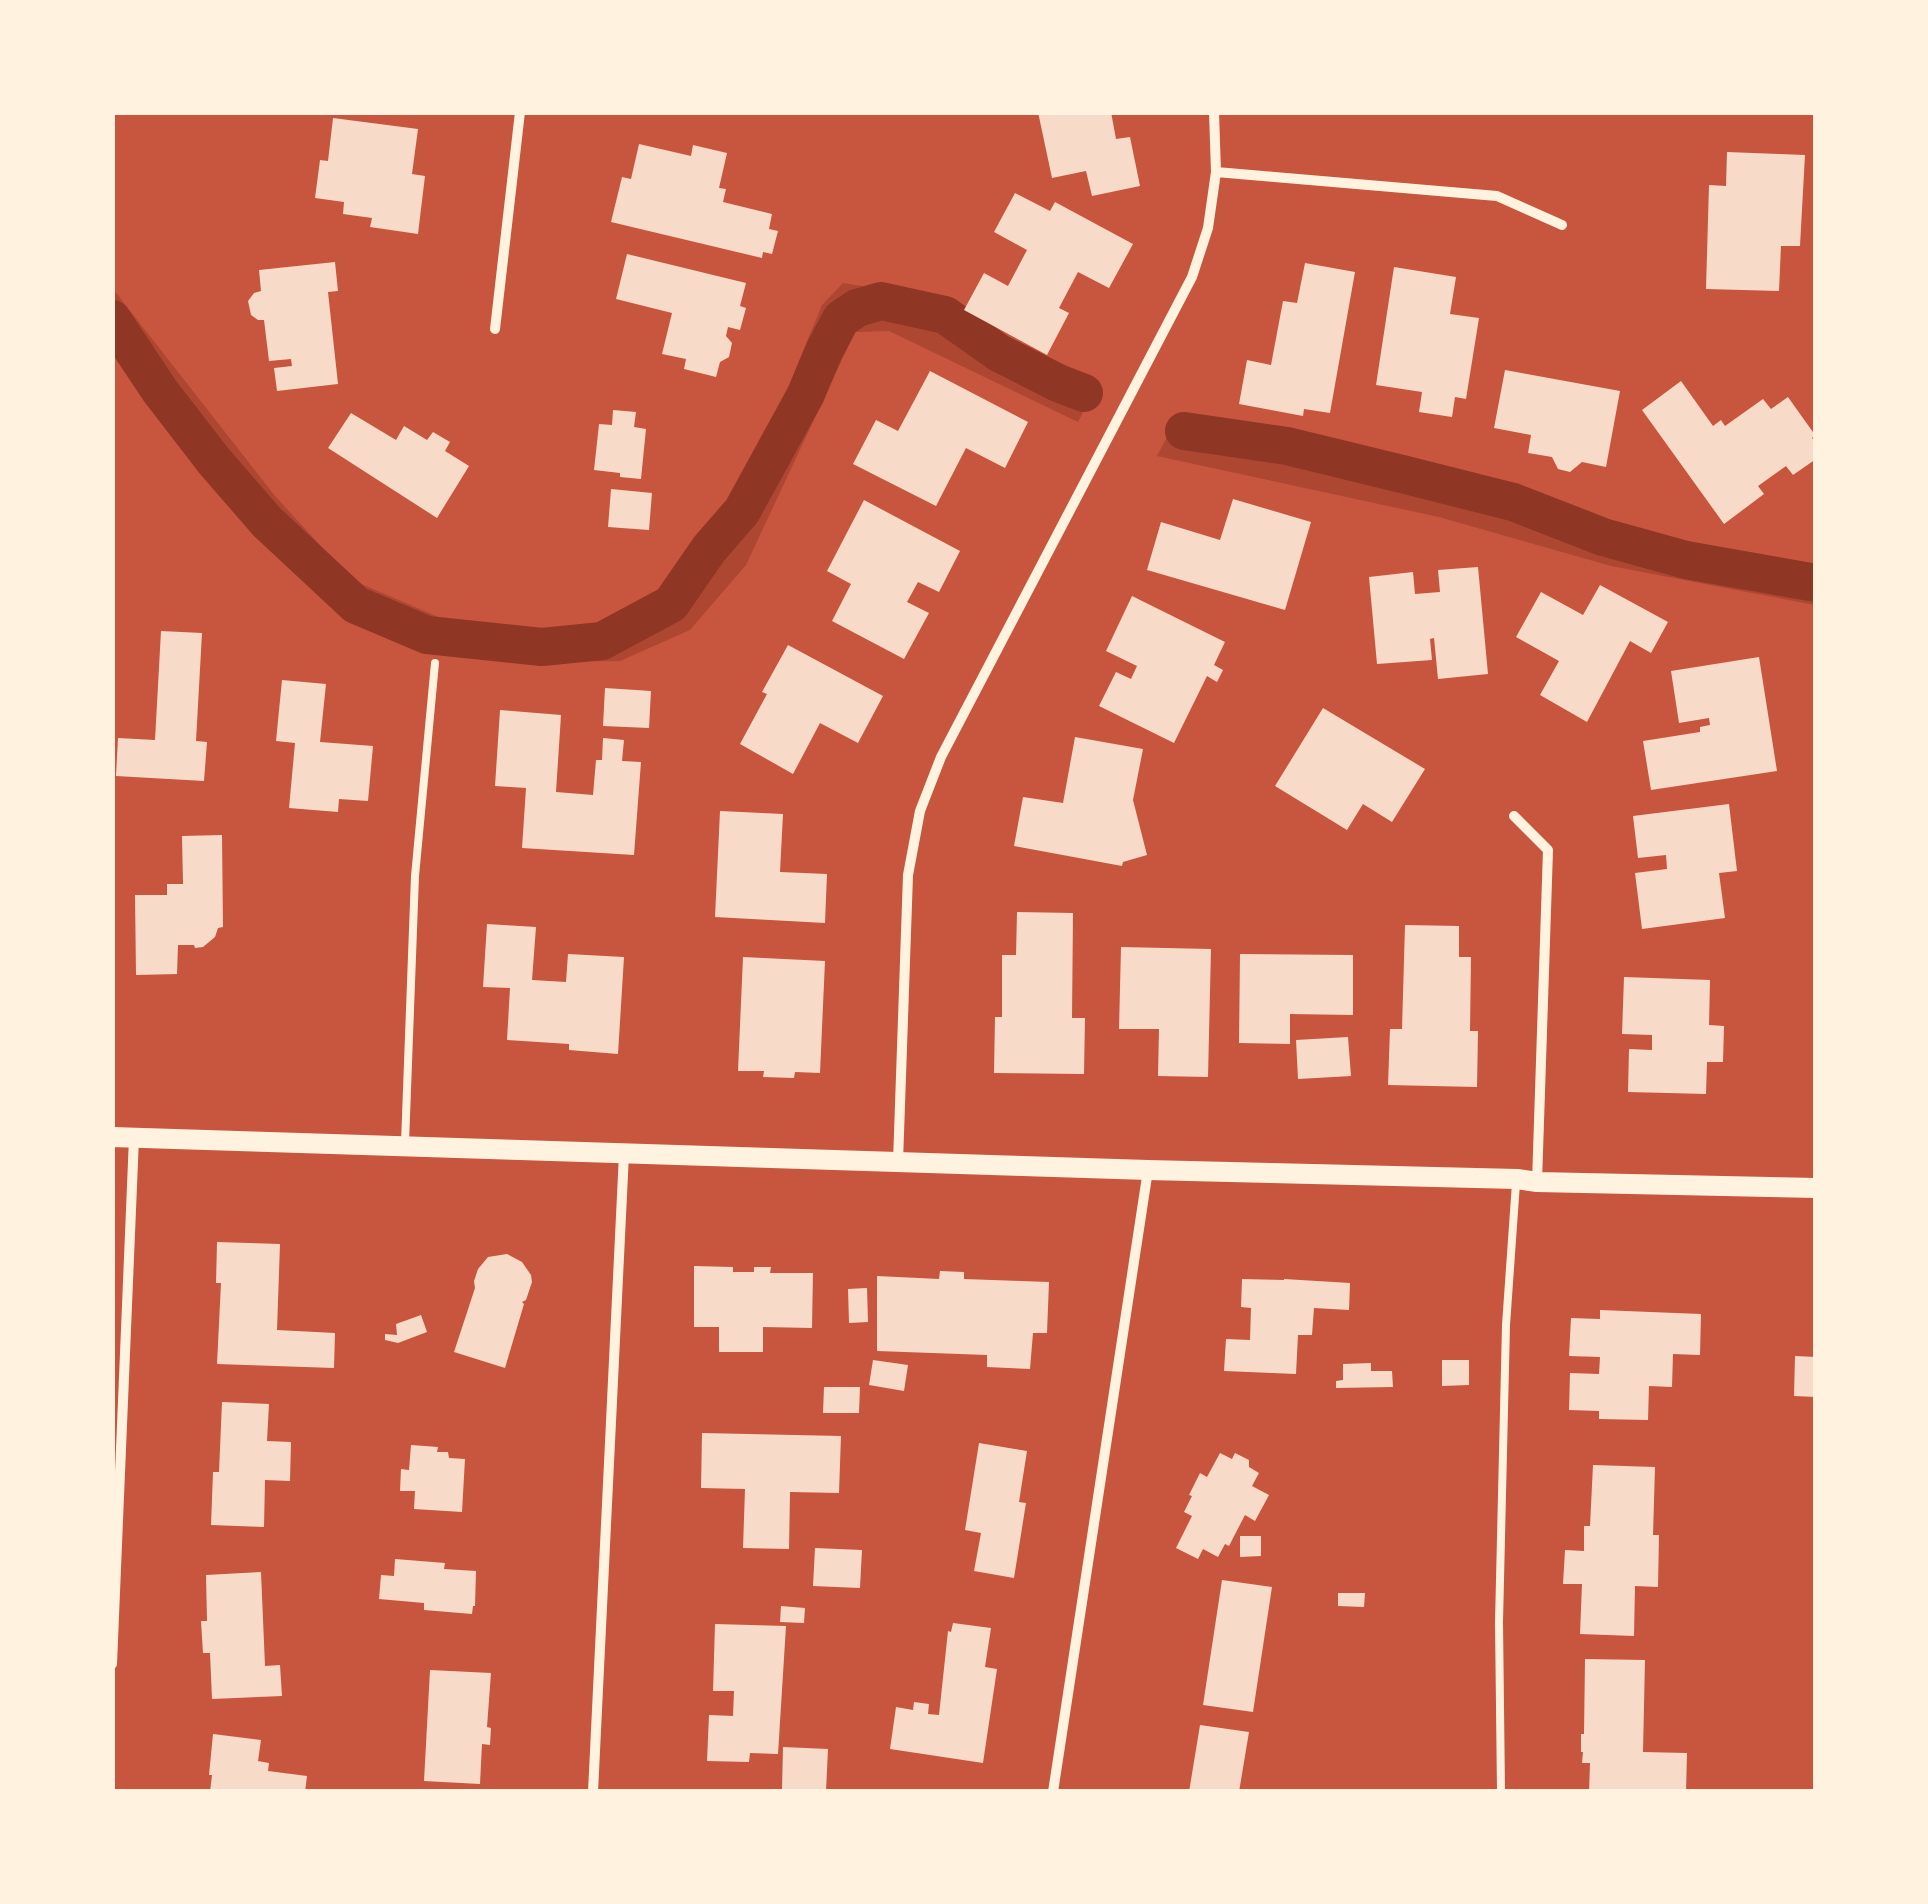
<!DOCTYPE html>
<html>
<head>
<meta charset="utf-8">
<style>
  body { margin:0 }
  #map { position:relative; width:1928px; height:1904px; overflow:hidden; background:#c8553d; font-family:Georgia,serif }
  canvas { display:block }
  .frame { position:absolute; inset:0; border:115px solid #fff3e0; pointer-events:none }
</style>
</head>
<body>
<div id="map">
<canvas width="1928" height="1904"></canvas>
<div class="frame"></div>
</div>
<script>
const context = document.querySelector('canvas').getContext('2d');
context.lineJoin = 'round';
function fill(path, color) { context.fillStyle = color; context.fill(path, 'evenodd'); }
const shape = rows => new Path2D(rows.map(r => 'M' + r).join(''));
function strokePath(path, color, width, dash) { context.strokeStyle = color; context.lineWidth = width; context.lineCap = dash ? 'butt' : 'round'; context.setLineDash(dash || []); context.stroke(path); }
fill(shape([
  [843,283,929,297,1097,385,1078,422,889,331,855,332,746,565,690,630,620,661,509,662,415,645,325,596,236,513,113,348,113,289,275,496,352,580,450,622,522,636,597,632,669,596,716,535,761,453,822,305],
  [1176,420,1358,454,1522,494,1642,534,1765,563,1815,570,1815,605,1611,566,1439,517,1157,456]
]), '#ae4732');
strokePath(shape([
  [112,319,160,391,214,461,267,522,356,605,427,635,542,647,602,641,671,604,709,549,742,511,806,394,824,351,841,319,857,308,881,301,945,315,999,353,1058,383,1084,393],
  [1184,431,1287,446,1406,475,1513,502,1603,537,1686,560,1816,583]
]), '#8f3625', 38);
fill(shape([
  [1038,112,1111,112,1116,139,1130,137,1140,186,1092,196,1086,171,1052,178],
  [333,118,418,129,412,174,425,176,418,234,370,227,372,218,343,214,344,202,315,198,320,160,328,161],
  [639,144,691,156,693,145,727,153,719,188,726,189,723,202,772,214,769,229,778,231,772,254,763,252,762,258,611,222,622,177,631,179],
  [1727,152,1805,155,1800,246,1781,246,1779,291,1706,289,1709,185,1726,186],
  [1015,193,1050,211,1055,202,1133,244,1109,288,1078,272,1059,308,1069,313,1047,355,964,310,984,273,1008,286,1027,250,994,232],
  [627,254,746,283,740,306,746,308,740,330,728,327,726,336,732,343,729,357,720,362,716,377,684,369,686,359,662,354,672,313,616,299],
  [335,262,338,291,328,292,338,384,277,391,274,368,292,366,291,359,269,361,264,320,258,320,251,315,248,301,254,293,261,291,259,270],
  [1305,263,1355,272,1330,413,1304,409,1303,416,1239,404,1247,360,1271,365,1283,301,1297,303],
  [1394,267,1456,277,1450,314,1479,318,1466,399,1455,397,1452,417,1419,412,1422,392,1376,385],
  [1505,370,1620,391,1606,467,1582,462,1570,472,1558,469,1552,457,1528,453,1531,435,1494,428],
  [930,371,1028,422,1005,468,966,448,936,506,853,464,876,420,898,431],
  [1681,381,1713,426,1721,420,1725,426,1763,399,1771,409,1788,397,1815,435,1812,438,1816,443,1816,459,1793,475,1786,466,1758,486,1764,494,1724,524,1642,410],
  [613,410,636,412,634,427,646,429,641,479,620,477,620,473,594,470,599,424,612,425],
  [351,413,396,440,404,426,427,440,433,432,450,442,445,451,469,466,437,518,328,448],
  [611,489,652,493,649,530,608,527],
  [1233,499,1311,522,1285,610,1147,570,1161,522,1220,540],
  [864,500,960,551,939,592,918,582,907,602,929,613,904,659,832,621,851,584,827,571],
  [1478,567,1488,674,1438,679,1434,638,1430,639,1432,660,1377,664,1369,577,1413,572,1415,594,1440,592,1438,570],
  [1600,585,1668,622,1651,653,1630,641,1587,722,1540,695,1559,661,1516,637,1541,592,1583,615],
  [1132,596,1225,642,1214,665,1223,670,1217,682,1207,676,1174,743,1099,706,1116,672,1131,679,1137,666,1106,651],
  [161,631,202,633,196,741,207,742,204,781,116,776,118,738,155,740],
  [788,645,883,696,858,743,820,723,793,774,740,744,767,694,762,692],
  [1759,657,1777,771,1651,790,1643,741,1700,732,1700,727,1710,725,1709,718,1679,723,1671,671],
  [282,680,326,684,320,742,373,746,368,801,339,799,338,812,289,808,295,743,276,741],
  [605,688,651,691,649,728,603,726],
  [1323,708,1425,769,1392,822,1363,804,1347,830,1275,786],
  [500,710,561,715,556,792,593,795,596,760,602,760,603,738,624,740,622,761,641,762,634,855,522,848,526,788,495,786],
  [1075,737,1143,749,1133,800,1147,855,1123,862,1122,866,1014,846,1023,797,1063,803],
  [1729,804,1737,871,1719,873,1725,918,1642,929,1635,873,1667,869,1666,855,1638,858,1633,816],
  [720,811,783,814,780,872,827,874,825,923,715,917],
  [222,835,223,927,218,928,215,937,203,947,195,948,194,945,178,945,177,974,136,975,135,895,167,895,167,884,183,884,182,836],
  [1017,912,1073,913,1072,1018,1085,1018,1084,1074,994,1073,995,1017,1002,1017,1002,955,1016,955],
  [487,924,536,927,532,980,566,982,568,954,624,957,618,1054,569,1050,569,1044,507,1040,510,988,483,987],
  [1405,925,1459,926,1459,957,1471,957,1470,1031,1478,1031,1477,1087,1388,1085,1390,1029,1402,1029],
  [1121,947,1211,949,1208,1077,1158,1076,1159,1029,1119,1029],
  [1240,954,1353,955,1353,1015,1290,1014,1290,1044,1239,1043],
  [743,957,825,961,820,1073,795,1072,794,1078,763,1077,764,1071,738,1071],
  [1624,977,1710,980,1709,1025,1724,1026,1723,1062,1707,1062,1706,1094,1628,1092,1629,1049,1652,1050,1652,1035,1622,1034],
  [1348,1037,1351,1076,1298,1079,1296,1040],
  [217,1242,280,1244,277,1330,335,1333,334,1368,217,1364,221,1283,216,1283],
  [507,1254,522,1262,531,1275,532,1282,526,1300,522,1302,524,1304,505,1368,454,1352,475,1288,474,1281,478,1269,488,1257],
  [694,1266,733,1267,733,1272,754,1272,754,1267,771,1267,770,1273,813,1273,812,1328,763,1327,763,1352,719,1352,719,1327,694,1327],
  [940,1271,964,1272,964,1279,1049,1282,1047,1333,1033,1333,1030,1369,987,1367,987,1355,877,1351,877,1276,939,1279],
  [1242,1279,1284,1280,1284,1279,1350,1283,1349,1310,1314,1308,1312,1335,1298,1335,1296,1374,1224,1371,1226,1339,1250,1340,1251,1308,1241,1307],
  [867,1288,868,1322,849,1323,848,1289],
  [1600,1310,1701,1314,1700,1355,1673,1354,1672,1387,1649,1386,1648,1420,1599,1419,1599,1411,1569,1410,1570,1373,1599,1374,1600,1357,1569,1356,1571,1318,1600,1319],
  [421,1315,427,1332,398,1343,385,1340,385,1334,397,1335,396,1324],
  [1795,1356,1816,1357,1816,1397,1794,1396],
  [873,1360,908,1365,904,1391,869,1385],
  [1442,1360,1469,1360,1469,1385,1442,1386],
  [1371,1363,1371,1371,1392,1371,1393,1387,1336,1388,1336,1381,1343,1380,1343,1364],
  [824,1387,860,1387,859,1413,823,1413],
  [222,1402,269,1404,267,1441,291,1442,290,1481,265,1480,264,1527,211,1525,213,1472,219,1472],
  [702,1433,841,1436,839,1493,790,1492,789,1549,743,1548,745,1489,701,1488],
  [979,1443,1027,1451,1019,1502,1026,1503,1014,1578,974,1571,981,1533,965,1530],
  [411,1445,438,1447,437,1452,448,1452,449,1458,465,1459,462,1512,414,1509,415,1491,400,1491,401,1469,409,1470],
  [1220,1453,1232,1459,1235,1453,1249,1460,1249,1467,1259,1473,1252,1486,1269,1495,1255,1521,1245,1515,1229,1546,1225,1544,1218,1557,1203,1549,1198,1559,1176,1548,1192,1516,1184,1512,1192,1496,1189,1495,1200,1473,1207,1477],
  [1593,1465,1655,1467,1653,1535,1659,1535,1658,1587,1635,1586,1634,1636,1580,1634,1582,1584,1563,1584,1565,1550,1584,1551,1584,1526,1590,1526],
  [1240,1536,1261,1536,1261,1556,1240,1557],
  [815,1548,862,1550,860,1588,813,1586],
  [395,1559,445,1563,444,1569,476,1571,475,1606,473,1606,472,1614,424,1610,424,1603,379,1599,381,1575,394,1576],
  [261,1572,265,1666,280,1665,282,1696,212,1699,210,1653,203,1653,201,1621,207,1621,206,1575],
  [1222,1580,1272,1587,1253,1712,1203,1705],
  [1338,1593,1365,1593,1364,1607,1338,1606],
  [781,1606,805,1608,804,1623,780,1622],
  [953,1623,991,1628,985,1667,997,1669,983,1763,890,1749,896,1707,913,1710,914,1702,929,1704,928,1714,939,1715,948,1631,951,1632],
  [715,1624,786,1626,778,1754,750,1753,749,1762,707,1761,709,1715,733,1716,734,1691,713,1691],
  [1585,1659,1645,1660,1643,1752,1687,1753,1686,1792,1589,1792,1590,1763,1582,1763,1583,1752,1581,1752,1581,1734,1584,1734],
  [430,1670,491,1673,487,1727,491,1728,490,1745,482,1744,480,1784,424,1781],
  [1200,1725,1249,1732,1239,1792,1189,1792],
  [213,1734,261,1740,258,1761,269,1763,268,1771,307,1776,305,1792,210,1792,212,1775,209,1775],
  [783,1747,828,1749,826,1791,782,1789]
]), '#f7dbc8');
strokePath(shape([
  [405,1143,415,876,435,663],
  [1501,1792,1499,1622,1506,1325,1516,1183]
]), '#fff3e0', 8);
strokePath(shape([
  [1216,172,1497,196,1562,225],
  [495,329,520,112],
  [1514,816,1548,850,1537,1182],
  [898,1162,908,875,920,811,941,757,1192,277,1208,228,1216,172,1214,112],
  [112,1664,134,1138],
  [593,1792,624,1154],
  [1053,1792,1148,1170]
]), '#fff3e0', 10);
strokePath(shape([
  [112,1137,1148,1170,1517,1179,1537,1182,1816,1188]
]), '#fff3e0', 20);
</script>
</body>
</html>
